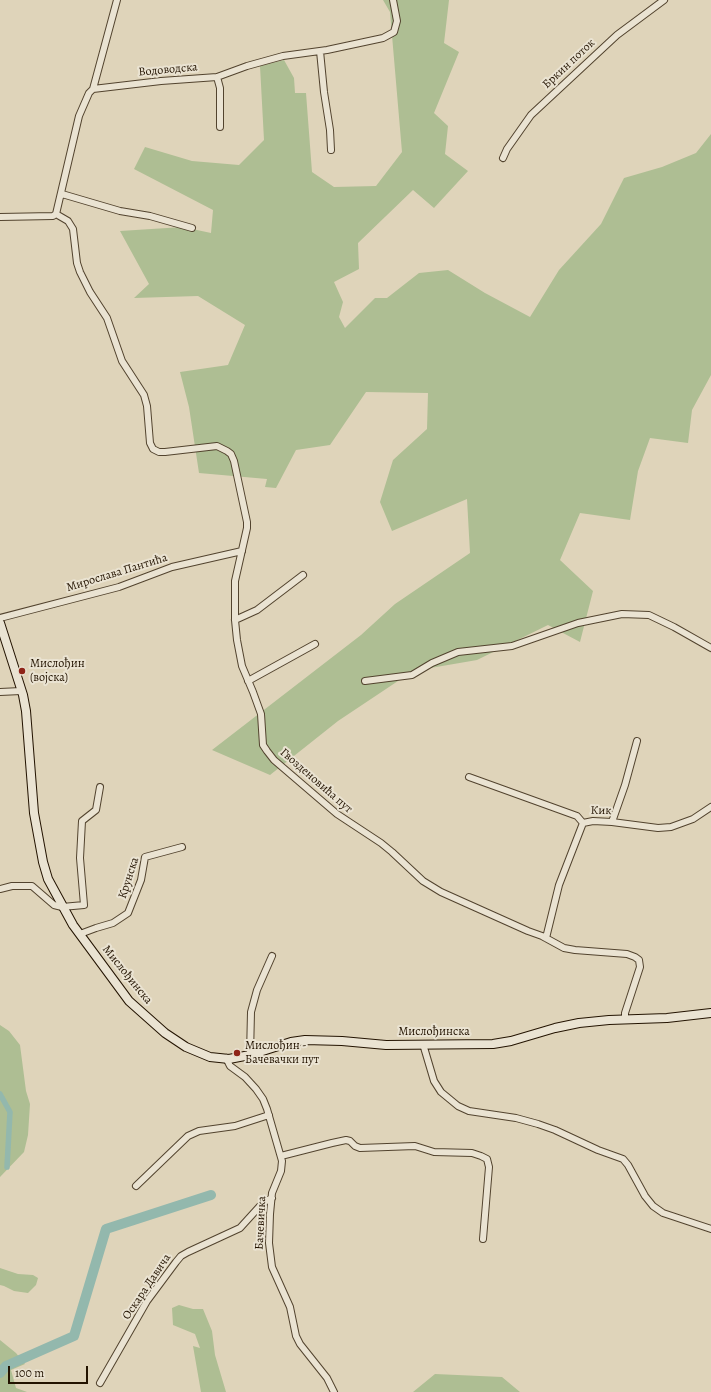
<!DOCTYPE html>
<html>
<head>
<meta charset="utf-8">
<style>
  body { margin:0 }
  #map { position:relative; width:711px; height:1392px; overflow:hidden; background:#dfd4ba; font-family:Alegreya,serif }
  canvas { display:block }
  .scale { position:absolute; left:8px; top:1366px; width:80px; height:18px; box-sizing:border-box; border:2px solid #231300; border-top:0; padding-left:5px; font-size:12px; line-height:14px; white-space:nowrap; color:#231300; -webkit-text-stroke:3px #eae3d2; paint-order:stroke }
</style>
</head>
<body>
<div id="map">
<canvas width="711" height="1392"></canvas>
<div class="scale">100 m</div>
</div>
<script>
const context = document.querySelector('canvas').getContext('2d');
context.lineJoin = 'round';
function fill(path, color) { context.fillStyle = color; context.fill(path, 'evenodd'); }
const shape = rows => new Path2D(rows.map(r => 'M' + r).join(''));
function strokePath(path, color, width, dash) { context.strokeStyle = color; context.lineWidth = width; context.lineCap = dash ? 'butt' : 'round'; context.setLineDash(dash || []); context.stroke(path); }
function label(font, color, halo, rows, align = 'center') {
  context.font = font + ' Alegreya,serif'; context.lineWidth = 4; context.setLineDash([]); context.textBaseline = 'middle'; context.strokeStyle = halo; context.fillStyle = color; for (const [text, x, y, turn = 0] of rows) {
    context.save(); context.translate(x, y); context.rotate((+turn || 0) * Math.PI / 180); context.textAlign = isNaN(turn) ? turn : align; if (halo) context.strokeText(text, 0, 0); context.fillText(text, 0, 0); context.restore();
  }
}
fill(shape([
  [383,0,449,0,444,43,459,52,434,113,448,126,445,154,468,171,434,208,413,190,358,243,359,269,334,282,343,302,339,317,345,328,375,298,387,298,419,273,448,270,485,293,530,317,559,270,601,224,624,178,662,167,696,153,711,134,711,375,692,410,688,443,650,438,638,471,630,520,580,513,560,560,593,591,580,642,548,625,477,660,413,671,338,721,270,775,212,750,361,635,395,604,470,553,467,499,392,531,380,502,393,460,427,429,428,393,366,392,330,445,296,450,276,488,265,487,267,479,199,473,189,407,180,372,228,365,245,325,198,296,134,298,149,284,120,231,183,227,211,233,213,210,134,169,145,147,192,161,239,165,264,140,260,66,284,60,294,78,295,93,306,93,312,172,334,187,376,186,402,152,390,12],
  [0,1025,9,1031,20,1045,26,1091,30,1104,28,1135,24,1152,0,1177],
  [0,1268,18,1274,33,1275,38,1278,36,1285,28,1293,14,1291,4,1286,0,1285],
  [179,1305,193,1309,203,1309,212,1331,215,1355,226,1392,201,1392,193,1346,200,1348,195,1334,173,1325,172,1308],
  [0,1340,16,1353,25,1364,11,1370,16,1388,27,1392,0,1392],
  [435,1374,502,1377,520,1392,413,1392]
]), '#aebe93');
strokePath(shape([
  [0,1094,10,1112,7,1167]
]), '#93b8ad', 5.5);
strokePath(shape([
  [0,1373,6,1366,74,1336,106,1229,211,1195]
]), '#93b8ad', 10);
const minor = shape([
  [320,51,324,92,330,130,331,150],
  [217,77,220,88,220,127],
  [93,89,117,0],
  [503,158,507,149,531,115,617,35,664,0],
  [62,194,120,211,150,216,192,228],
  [56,214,68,221,73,229,77,263,80,272,90,292,107,318,122,361,144,395,147,406,150,443,153,449,159,452,165,452,217,446,227,451,231,454,234,461,247,522,247,528,235,581,235,620,237,640,242,666,253,692,261,714,263,745,267,751,274,760,337,814,381,843,392,852,423,881,441,892,528,931,542,936,564,948,575,950,627,954,635,957,639,960,640,967,625,1013,625,1019],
  [0,217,53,216,56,214,79,116,89,93,93,89,161,81,217,77,247,66,283,56,327,50,383,38,394,32,397,21,393,0],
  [0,618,119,587,172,567,242,551],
  [235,620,257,610,303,575],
  [248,681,315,644],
  [365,681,412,675,432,663,458,652,512,646,578,623,622,614,649,615,674,627,711,648],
  [0,692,21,691],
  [469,777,577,816,583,823],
  [612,822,625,785,637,741],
  [0,889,12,886,32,886,54,905,62,907,84,905,80,858,82,821,96,810,100,787],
  [80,934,96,928,113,923,128,913,141,880,145,857,182,847],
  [546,938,559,885,583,823,593,821,612,822,658,828,671,827,693,819,711,807],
  [423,1044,434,1081,441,1092,458,1106,469,1111,516,1118,538,1124,555,1130,598,1150,623,1159,628,1165,645,1196,653,1206,663,1213,711,1229],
  [250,1055,251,1012,257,990,272,956],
  [226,1058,230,1066,245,1077,256,1089,263,1099,267,1109,282,1161,281,1171,272,1193,270,1214,269,1243,272,1267,290,1307,296,1336,300,1344,327,1378,334,1392],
  [281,1156,332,1143,346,1140,350,1141,355,1146,360,1148,415,1146,434,1152,472,1153,481,1156,487,1159,489,1167,483,1239],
  [136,1186,188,1136,199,1131,235,1126,269,1115],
  [100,1383,147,1301,176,1262,181,1256,188,1252,240,1228,260,1206,266,1201,272,1198]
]);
const secondary = shape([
  [0,623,23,695,26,711,34,813,43,862,48,879,73,925,129,1001,165,1033,186,1047,210,1057,229,1059,250,1055,291,1042,305,1040,342,1041,386,1045,493,1044,511,1041,555,1028,579,1023,609,1020,667,1018,711,1013]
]);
strokePath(minor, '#52432e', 8);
strokePath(secondary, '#231300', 10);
strokePath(minor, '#eae3d2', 6);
strokePath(secondary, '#eae3d2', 8);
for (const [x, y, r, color] of [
  [22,671,4,"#8f2418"],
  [237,1053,4,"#8f2418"]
]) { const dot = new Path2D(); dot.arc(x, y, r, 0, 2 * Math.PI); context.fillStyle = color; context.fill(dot); strokePath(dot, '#eae3d2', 1.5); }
label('12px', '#231300', '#eae3d2', [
  ["Бркин поток",569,64,-43],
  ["Водоводска",168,70,-5],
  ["Мирослава Пантића",117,573,-17],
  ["Гвозденовића пут",316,781,41],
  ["Кик",601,811,1],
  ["Крунска",129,878,-72],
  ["Мислођинска",127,975,51],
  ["Мислођинска",434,1032],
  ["Бачевичка",261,1223,-87],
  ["Оскара Давича",147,1287,-56]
]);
label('12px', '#231300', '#eae3d2', [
  ["Мислођин",30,664],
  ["(војска)",30,678],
  ["Мислођин -",245,1046],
  ["Бачевачки пут",245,1060]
], 'left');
</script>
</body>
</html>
